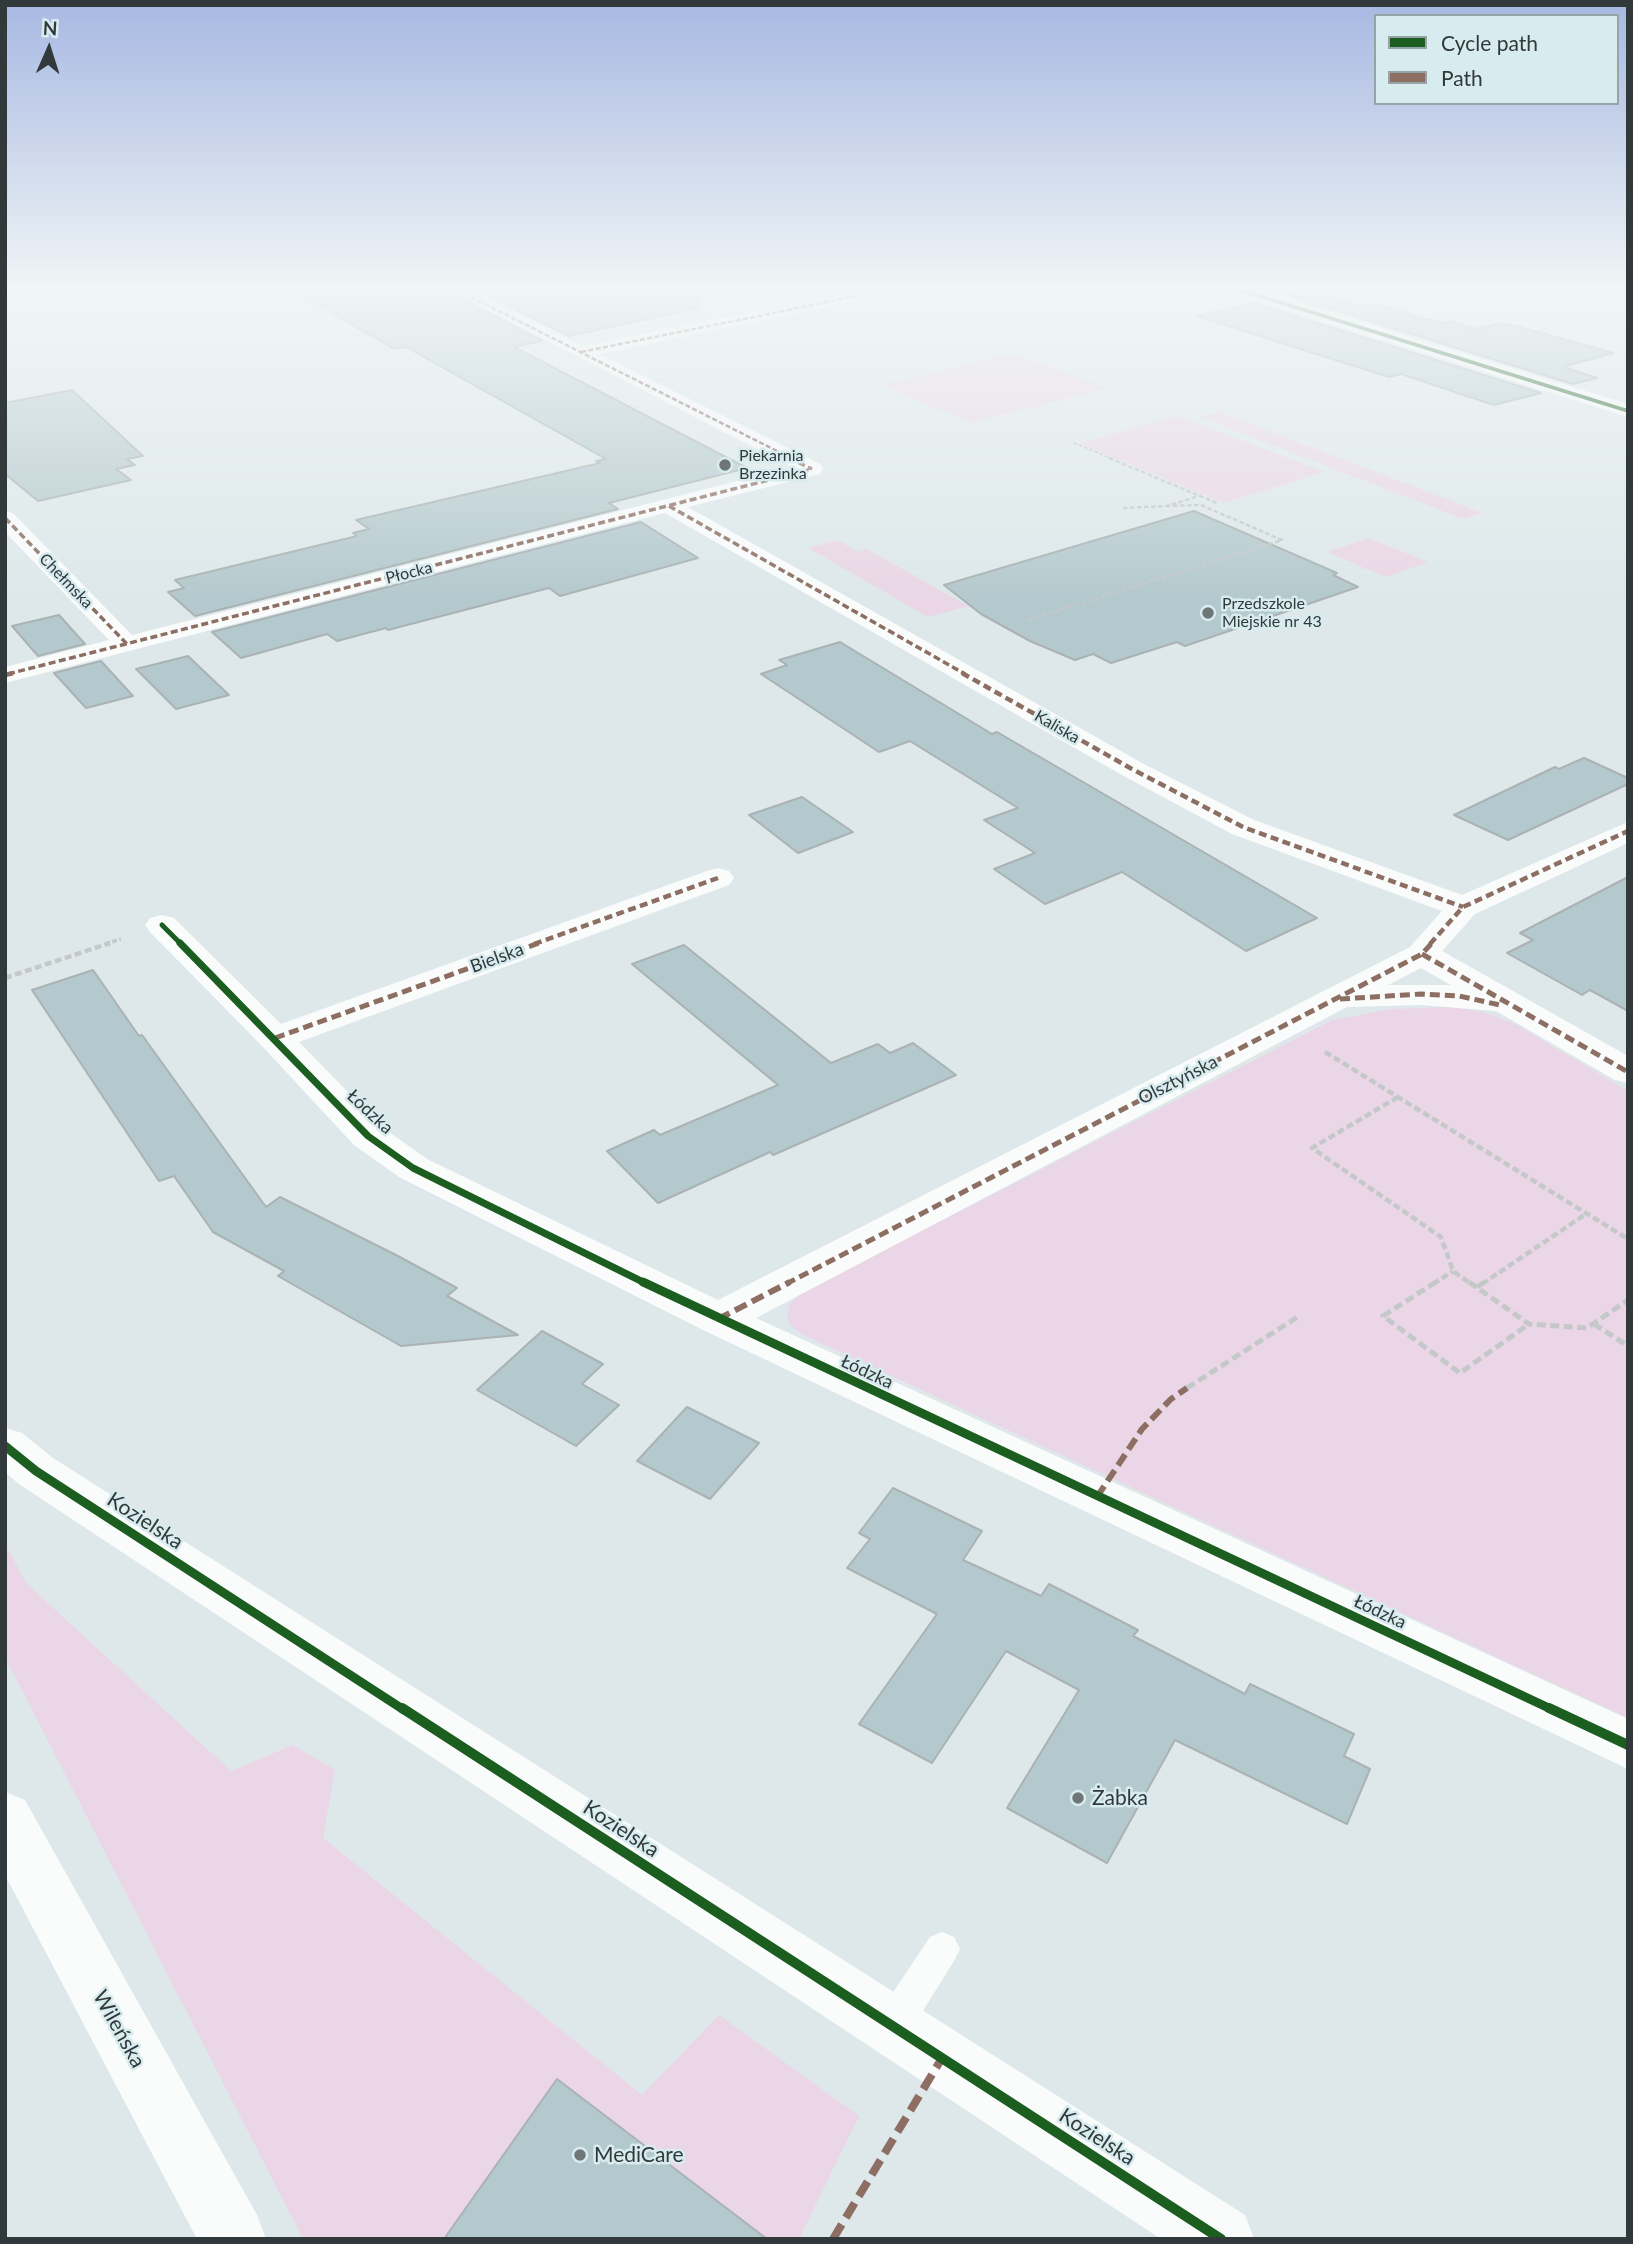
<!DOCTYPE html>
<html>
<head>
<meta charset="utf-8">
<style>
  body { margin:0 }
  #map { position:relative; width:1633px; height:2244px; overflow:hidden; background:#dee8ea; font-family:Lato,sans-serif }
  canvas { display:block }
  .frame { position:absolute; inset:0; border:7px solid #31393a; pointer-events:none }
  .legend { position:absolute; left:1374px; top:14px; width:245px; height:91px; box-sizing:border-box; background:#d8ecf0; border:2px solid #95a4a7; margin:0; padding:9px 12px; list-style:none; font-size:21px; color:#31393a }
  .legend li { display:flex; align-items:center; gap:14px; height:35px }
  .legend b { width:35px; border:2px solid #95a4a7 }
  .north { position:absolute; left:14px; top:14px; width:70px; height:70px; -webkit-text-stroke:5px #d8ecf0; paint-order:stroke; rotate:3deg; font-size:19px; font-weight:700; line-height:28px; text-align:center; color:#31393a }
  .north::after { content:''; display:block; margin:auto; width:24px; height:32px; background:#31393a; clip-path:polygon(50% 0,100% 100%,50% 72%,0 100%) }
</style>
</head>
<body>
<div id="map">
<canvas width="1633" height="2244"></canvas>
<div class="frame"></div>
<ul class="legend">
<li><b style="height:9px;background:#1b5e20"></b>Cycle path</li>
<li><b style="height:9px;background:#8d6e63"></b>Path</li>
</ul>
<div class="north">N</div>
</div>
<script>
const context = document.querySelector('canvas').getContext('2d');
context.lineJoin = 'round';
function fill(path, color) { context.fillStyle = color; context.fill(path, 'evenodd'); }
const shape = rows => new Path2D(rows.map(r => 'M' + r).join(''));
function strokePath(path, color, width, dash) { context.strokeStyle = color; context.lineWidth = width; context.lineCap = dash ? 'butt' : 'round'; context.setLineDash(dash || []); context.stroke(path); }
function label(font, color, halo, rows, align = 'center') {
  context.font = font + ' Lato,sans-serif'; context.lineWidth = 5; context.setLineDash([]); context.textBaseline = 'middle'; context.strokeStyle = halo; context.fillStyle = color; for (const [text, x, y, turn = 0] of rows) {
    context.save(); context.translate(x, y); context.rotate((+turn || 0) * Math.PI / 180); context.textAlign = isNaN(turn) ? turn : align; if (halo) context.strokeText(text, 0, 0); context.fillText(text, 0, 0); context.restore();
  }
}
fill(shape([
  [1563,287,1628,287,1628,305],
  [1013,353,1108,388,972,423,881,385],
  [1220,412,1483,513,1463,519,1201,417],
  [1178,416,1324,472,1223,503,1079,443],
  [1369,538,1428,562,1386,577,1327,552],
  [838,540,858,552,867,549,968,606,928,617,808,548],
  [1450,1007,1484,1012,1515,1024,1628,1091,1628,1718,803,1335,791,1326,787,1316,789,1305,801,1293,1332,1020,1392,1009],
  [5,1543,26,1583,231,1771,293,1745,335,1770,323,1838,642,2095,719,2015,859,2116,799,2239,303,2239,5,1657]
]), '#ead6e6');
const building = shape([
  [287,287,441,287,542,341,514,347,747,468,609,503,618,509,195,616,168,592,184,588,175,580,357,536,353,533,369,529,356,520,600,463,596,461,606,459,406,347,394,349,287,287],
  [471,287,696,287,698,308,569,336,471,287],
  [1309,290,1360,306,1382,305,1440,323,1449,321,1477,329,1500,323,1517,326,1613,353,1563,367,1597,378,1573,384,1286,295,1309,290],
  [1254,303,1541,393,1494,405,1401,374,1389,377,1196,316,1254,303],
  [72,390,143,456,127,459,135,465,116,469,131,480,38,501,5,474,5,403,72,390],
  [1194,511,1337,573,1333,575,1358,587,1185,646,1177,642,1111,663,1093,654,1075,660,1030,641,981,614,944,585,1194,511],
  [641,522,698,558,560,596,549,588,388,630,386,628,337,641,327,634,241,658,212,632,641,522],
  [59,615,85,644,38,656,12,626,59,615],
  [840,642,992,734,997,732,1317,918,1246,951,1122,872,1045,904,994,869,1035,853,984,820,1018,808,910,741,879,752,761,674,787,665,779,660,840,642],
  [188,656,229,695,176,709,136,669,188,656],
  [101,661,133,696,86,708,54,673,101,661],
  [1584,758,1628,778,1628,784,1508,840,1454,815,1555,767,1559,769,1584,758],
  [802,797,853,832,798,853,749,815,802,797],
  [1628,877,1628,1011,1590,990,1582,995,1507,953,1533,940,1520,933,1628,877],
  [684,945,831,1063,878,1044,890,1053,913,1043,956,1075,773,1155,770,1152,658,1203,607,1151,654,1130,660,1135,778,1085,632,964,684,945],
  [93,970,139,1036,142,1035,266,1207,280,1197,396,1255,457,1288,447,1296,518,1335,401,1346,278,1276,284,1271,213,1232,174,1176,159,1181,32,990,93,970],
  [542,1331,603,1364,582,1384,619,1405,576,1446,477,1390,542,1331],
  [687,1407,759,1443,710,1499,637,1461,687,1407],
  [893,1488,982,1531,963,1560,1041,1596,1049,1584,1138,1630,1133,1636,1245,1694,1250,1684,1354,1734,1344,1756,1370,1769,1347,1824,1175,1740,1107,1863,1007,1808,1079,1690,1006,1651,932,1763,859,1724,937,1614,847,1568,870,1539,859,1533,893,1488],
  [557,2079,767,2239,444,2239,557,2079]
]);
fill(building, '#b4c9cd');
strokePath(building, '#aab2b4', 2);
strokePath(shape([
  [1074,443,1113,459]
]), '#c4c8c8', 2, [3.5, 2]);
strokePath(shape([
  [1109,458,1217,503],
  [1123,508,1167,506,1199,496],
  [1028,620,1282,540,1201,505,1167,506]
]), '#c4c8c8', 2.5, [4.5, 2.5]);
strokePath(shape([
  [105,944,121,939]
]), '#c4c8c8', 3.5, [5, 2.5]);
strokePath(shape([
  [5,978,110,943],
  [1325,1052,1628,1239],
  [1398,1097,1312,1148,1441,1237,1453,1271,1471,1284],
  [1433,1284,1453,1271],
  [1482,1284,1586,1214]
]), '#c4c8c8', 4.5, [7, 3.5]);
strokePath(shape([
  [1436,1282,1383,1316,1460,1373,1529,1324],
  [1469,1282,1529,1324,1587,1328,1628,1300],
  [1477,1287,1485,1282],
  [1594,1324,1628,1346],
  [1187,1388,1299,1316]
]), '#c4c8c8', 5, [9, 4.5]);
fill(shape([
  [942,1932,954,1937,960,1949,954,1961,906,2038,893,2043,880,2038,875,2025,880,2012,930,1937,942,1932]
]), '#fafcfc');
fill(shape([
  [443,287,465,287,583,346,874,287,909,287,901,292,599,354,820,464,823,469,820,474,688,507,1142,763,1254,820,1462,895,1628,822,1628,843,1475,914,1442,951,1628,1056,1628,1083,1615,1080,1496,1011,1421,1005,1347,1007,756,1318,1628,1719,1628,1769,703,1330,399,1177,354,1145,262,1046,150,932,145,925,150,918,162,915,174,918,281,1024,707,871,718,868,729,871,734,878,729,885,299,1042,382,1127,427,1159,718,1300,1410,947,1442,911,1232,834,1122,775,665,513,5,683,5,667,109,640,5,532,5,511,13,513,132,635,792,467,443,287],
  [1421,968,1451,985,1388,985,1421,968],
  [1223,287,1250,287,1628,404,1628,417,1225,291,1223,287],
  [5,1792,25,1800,257,2215,266,2239,197,2239,5,1875,5,1792]
]), '#fafcfc');
fill(shape([
  [5,1428,22,1433,53,1458,1245,2215,1254,2239,1161,2239,19,1484,5,1472,5,1428]
]), '#fafcfc');
strokePath(shape([
  [451,287,793,459],
  [581,352,901,287]
]), '#8d6e63', 2.5, [5, 2.5]);
strokePath(shape([
  [789,458,812,469],
  [669,506,965,674],
  [5,518,127,644],
  [8,674,812,469]
]), '#8d6e63', 3.5, [7, 3.5]);
strokePath(shape([
  [962,673,1132,769,1243,827,1463,907],
  [5,675,14,673],
  [534,944,718,878],
  [1430,944,1463,907,1628,831]
]), '#8d6e63', 4.5, [8, 4.5]);
strokePath(shape([
  [1422,954,1628,1072],
  [1340,999,1421,994,1459,996,1500,1005],
  [275,1038,539,943],
  [786,1284,1422,954,1432,943]
]), '#8d6e63', 5, [10, 5]);
strokePath(shape([
  [718,1319,790,1282],
  [1097,1497,1142,1429,1171,1399,1187,1388]
]), '#8d6e63', 6, [13, 6]);
strokePath(shape([
  [833,2239,942,2058]
]), '#8d6e63', 8, [17, 8]);
strokePath(shape([
  [1231,287,1628,411]
]), '#1b5e20', 3.5);
strokePath(shape([
  [162,925,181,944]
]), '#1b5e20', 5);
strokePath(shape([
  [180,943,368,1136,413,1168,647,1284]
]), '#1b5e20', 7);
strokePath(shape([
  [643,1282,1553,1710],
  [5,1446,36,1471,404,1710]
]), '#1b5e20', 9);
strokePath(shape([
  [402,1708,1221,2239],
  [1549,1708,1628,1745]
]), '#1b5e20', 10);
const sky = context.createLinearGradient(0, 0, 0, 601);
sky.addColorStop(0, '#a7b8e2');
sky.addColorStop(0.48, '#f0f5f6');
sky.addColorStop(1, '#f0f5f600');
context.fillStyle = sky;
context.fillRect(0, 0, 1633, 601);
for (const [x, y, r, color] of [
  [725,465,7,"#6e7678"],
  [1208,613,7,"#6e7678"],
  [1078,1798,7,"#6e7678"],
  [580,2155,7,"#6e7678"]
]) { const dot = new Path2D(); dot.arc(x, y, r, 0, 2 * Math.PI); context.fillStyle = color; context.fill(dot); strokePath(dot, '#d8ecf0', 2.5); }
label('16px', '#31393a', '#d8ecf0', [
  ["Piekarnia",739,456],
  ["Brzezinka",739,474],
  ["Przedszkole",1222,604],
  ["Miejskie nr 43",1222,622]
], 'left');
label('16px', '#31393a', '#d8ecf0', [
  ["Płocka",409,573,-14],
  ["Chełmska",66,581,46],
  ["Kaliska",1057,727,30]
]);
label('18px', '#31393a', '#d8ecf0', [
  ["Bielska",497,958,-20],
  ["Olsztyńska",1178,1080,-27],
  ["Łódzka",370,1112,43],
  ["Łódzka",867,1372,25],
  ["Łódzka",1380,1612,25]
]);
label('21px', '#31393a', '#d8ecf0', [
  ["Kozielska",145,1521,33],
  ["Kozielska",621,1829,33],
  ["Wileńska",119,2029,61],
  ["Kozielska",1097,2137,33]
]);
label('21px', '#31393a', '#d8ecf0', [
  ["Żabka",1092,1798],
  ["MediCare",594,2155]
], 'left');
</script>
</body>
</html>
